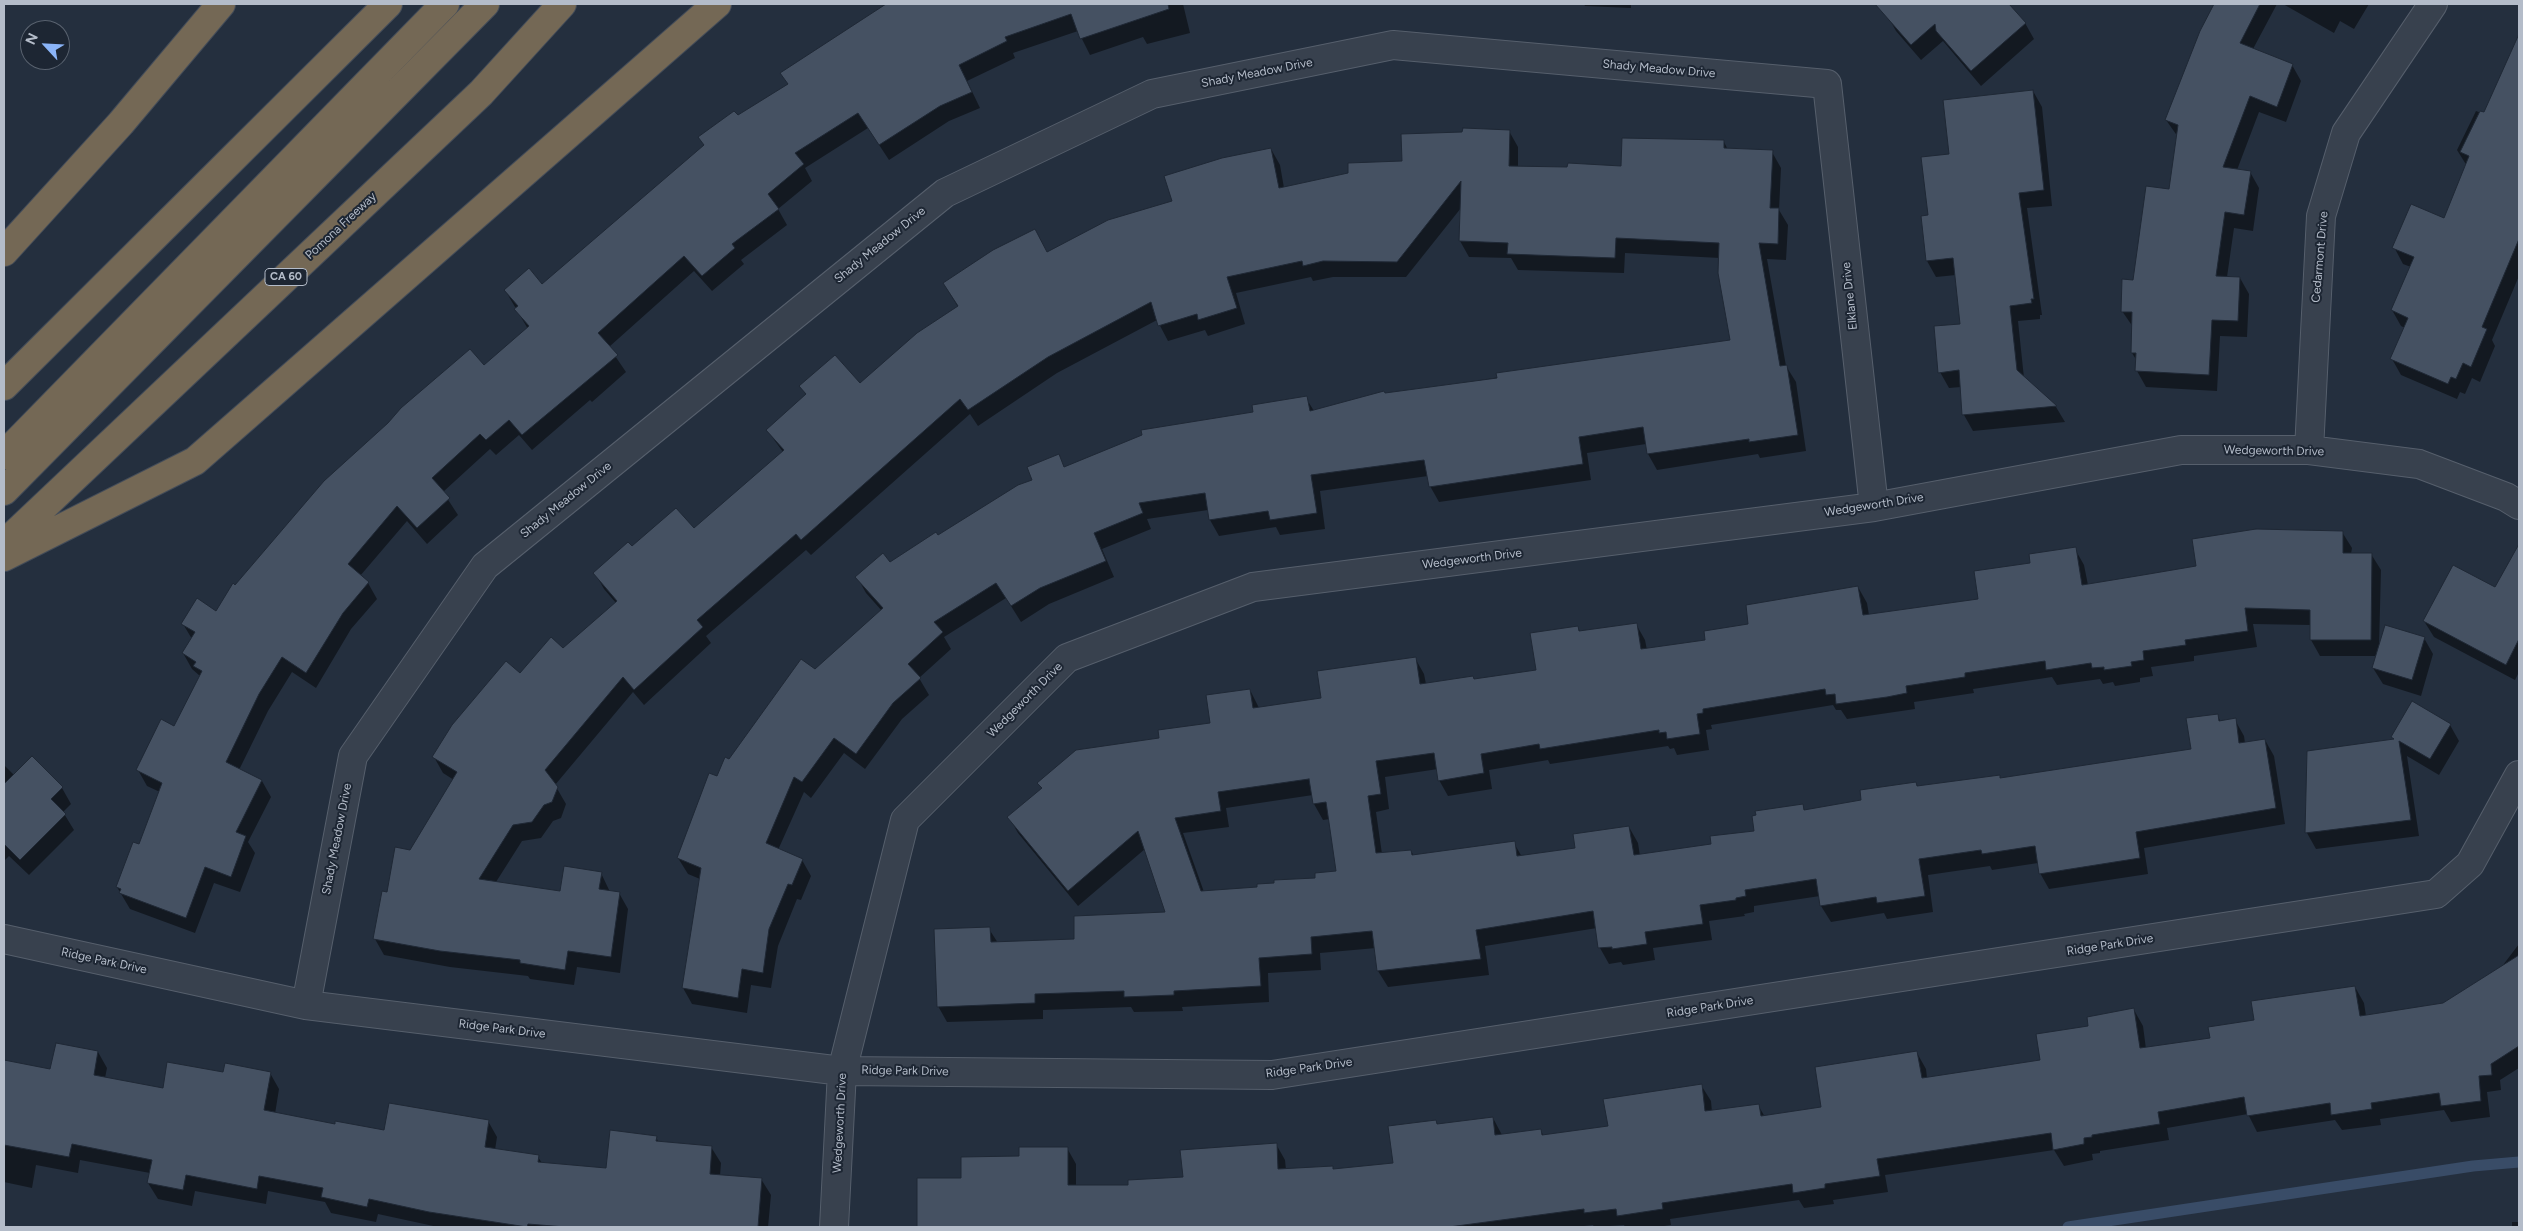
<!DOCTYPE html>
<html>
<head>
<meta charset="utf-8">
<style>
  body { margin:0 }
  #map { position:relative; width:2523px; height:1231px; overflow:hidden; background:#242f3e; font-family:Figtree,sans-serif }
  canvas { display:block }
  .frame { position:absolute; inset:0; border:5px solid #b4bcc9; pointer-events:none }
  .north { position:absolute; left:20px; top:20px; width:50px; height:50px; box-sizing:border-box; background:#1d2633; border:1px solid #59626f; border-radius:50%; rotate:295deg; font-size:14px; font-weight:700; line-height:20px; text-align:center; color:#b4bcc9 }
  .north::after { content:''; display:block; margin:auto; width:18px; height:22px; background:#8ab4f8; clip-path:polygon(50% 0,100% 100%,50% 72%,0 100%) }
</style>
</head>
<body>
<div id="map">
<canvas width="2523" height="1231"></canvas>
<div class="frame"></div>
<div class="north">N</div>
</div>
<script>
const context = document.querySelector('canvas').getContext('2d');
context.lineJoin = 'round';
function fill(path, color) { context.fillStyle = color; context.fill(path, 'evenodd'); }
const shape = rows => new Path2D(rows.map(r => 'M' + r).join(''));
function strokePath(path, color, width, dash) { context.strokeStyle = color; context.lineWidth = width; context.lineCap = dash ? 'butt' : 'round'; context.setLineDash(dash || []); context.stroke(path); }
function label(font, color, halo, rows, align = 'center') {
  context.font = font + ' Figtree,sans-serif'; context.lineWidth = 4; context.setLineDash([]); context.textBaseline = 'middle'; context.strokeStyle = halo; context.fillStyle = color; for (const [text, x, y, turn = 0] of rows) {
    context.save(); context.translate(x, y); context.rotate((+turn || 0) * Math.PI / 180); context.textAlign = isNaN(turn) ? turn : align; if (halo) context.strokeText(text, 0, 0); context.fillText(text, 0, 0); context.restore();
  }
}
fill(shape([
  [885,4,1183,4,1190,33,1147,44,1143,37,1090,55,1078,31,1013,53,1015,58,967,81,980,108,949,121,889,160,868,128,805,168,812,181,778,209,787,225,741,260,744,264,712,291,694,271,609,347,626,372,592,402,590,400,532,450,519,435,496,455,490,449,443,492,458,515,427,544,407,521,360,576,368,583,377,599,351,629,316,688,292,672,268,711,239,770,262,781,271,797,248,842,255,853,240,892,214,883,195,933,130,909,117,887,139,846,160,792,147,786,138,770,175,727,200,676,192,669,183,653,192,639,183,624,217,612,235,587,528,329,505,290,542,286,737,117,789,85],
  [1584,4,1631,4,1631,8,1585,6],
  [1900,4,2008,4,2025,23,2034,39,1981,86,1943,41,1921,60,1896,31,1887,15],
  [2216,4,2277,4,2253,49,2292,65,2301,81,2286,122,2259,112,2237,170,2250,172,2259,188,2253,231,2234,228,2227,277,2240,278,2249,294,2247,337,2220,336,2217,391,2146,387,2137,371,2137,361,2132,353,2133,327,2122,311,2170,191,2178,137,2166,120,2201,32],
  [2283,4,2369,4,2354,29,2340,21,2334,33],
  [2519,46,2519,276,2492,340,2495,346,2480,382,2472,378,2465,394,2460,392,2457,399,2401,375,2392,359,2405,328,2401,326,2392,310,2411,267,2403,264,2394,247,2445,219,2467,166,2457,150,2476,111,2484,114,2513,67],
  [2033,91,2042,107,2052,206,2027,208,2042,315,2040,315,2040,319,2018,321,2024,378,2056,407,2065,422,1973,431,1964,415,1961,387,1949,388,1940,372,1962,325,1956,275,1936,277,1927,261,1922,217,1929,216,1950,156],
  [1509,131,1518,147,1518,167,1622,167,1724,142,1728,150,1772,152,1781,168,1779,210,1788,225,1786,260,1767,259,1786,366,1796,382,1806,451,1760,458,1758,454,1657,470,1648,454,1646,444,1587,453,1591,480,1439,502,1430,486,1428,476,1320,491,1325,529,1280,535,1276,527,1219,536,1210,520,1208,510,1147,519,1151,529,1102,549,1114,577,1049,604,1021,622,1006,598,944,637,951,649,919,678,929,695,902,719,865,769,844,753,811,798,804,792,778,850,802,860,811,876,801,900,797,899,778,946,771,988,751,985,747,1013,692,1004,683,988,700,879,688,874,678,858,718,778,729,760,815,671,882,611,866,593,857,577,890,563,1033,481,1058,456,1065,468,1306,398,1314,411,1385,395,1731,341,1720,258,1625,253,1624,273,1518,270,1511,258,1469,257,1460,241,1461,208,1406,277,1333,277,1313,281,1311,277,1236,293,1245,324,1208,336,1205,330,1168,341,1157,320,1057,373,978,426,970,414,811,555,806,550,706,636,711,643,644,705,633,692,555,785,566,804,561,818,553,821,541,838,522,841,496,882,561,893,601,873,610,892,619,893,628,909,620,973,577,967,574,985,530,979,528,976,450,967,384,955,375,939,388,894,454,780,443,773,434,757,520,675,563,650,616,603,604,589,595,573,631,548,694,530,783,452,767,430,806,395,801,386,860,385,958,307,944,284,1047,254,1174,202,1271,149,1280,165,1284,188,1403,162],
  [2342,532,2352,548,2351,554,2371,554,2381,570,2379,646,2424,638,2433,654,2421,696,2383,684,2373,668,2377,656,2320,656,2311,640,2311,625,2253,624,2257,647,2194,656,2194,661,2151,667,2153,676,2140,678,2140,682,2115,686,2113,682,2103,684,2100,679,2057,685,2052,677,1973,689,1974,693,1914,702,1915,709,1847,719,1841,710,1836,710,1833,705,1711,725,1712,729,1706,730,1709,750,1677,755,1674,748,1670,749,1668,746,1550,764,1548,760,1489,770,1492,789,1448,796,1439,780,1438,769,1385,777,1389,809,1376,812,1382,854,1411,851,1414,856,1514,843,1522,857,1577,849,1629,827,1638,843,1640,856,1713,845,1755,832,1802,805,1805,811,1862,801,1916,783,1918,787,1999,776,2001,779,2192,750,2217,715,2221,722,2235,720,2244,736,2245,743,2265,740,2274,756,2285,824,2144,848,2148,874,2049,889,2040,873,2038,863,1992,870,1990,866,1928,875,1933,912,1887,919,1884,913,1831,922,1821,906,1820,896,1754,906,1754,912,1744,914,1745,916,1709,921,1712,940,1653,948,1655,960,1623,965,1621,962,1609,964,1600,948,1597,928,1485,946,1489,975,1388,987,1378,971,1376,948,1320,953,1321,970,1268,973,1269,1002,1182,1007,1183,1011,1134,1012,1131,1007,1043,1010,1043,1019,947,1022,938,1006,989,929,998,943,1075,940,1167,913,1145,849,1078,906,1018,833,1009,817,1042,789,1039,783,1160,739,1211,724,1250,690,1259,708,1322,699,1415,658,1424,674,1426,684,1475,681,1537,671,1578,627,1580,632,1636,624,1645,640,1647,650,1707,641,1858,587,1867,603,1869,615,1979,600,2032,564,2075,549,2084,565,2088,585,2198,567],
  [1313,795,1314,804,1323,820,1330,819,1337,872,1317,879,1258,888,1204,892,1183,833,1229,827,1226,808],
  [2500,581,2519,591,2519,672,2515,680,2434,637,2424,621,2496,589],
  [2450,725,2459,741,2439,775,2407,756,2419,836,2316,849,2307,833,2308,752,2394,740,2393,737],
  [4,765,14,775,62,788,71,804,63,812,74,830,29,875,9,856,4,861],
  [2519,944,2519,1068,2500,1080,2501,1090,2487,1092,2490,1117,2451,1122,2444,1110,2380,1119,2381,1125,2342,1130,2335,1120,2257,1132,2248,1114,2167,1128,2169,1140,2100,1151,2100,1153,2092,1154,2093,1160,2064,1166,2054,1150,1885,1175,1888,1192,1833,1200,1834,1204,1804,1208,1799,1200,1670,1219,1671,1225,1657,1227,1625,1227,1624,1225,1594,1227,1593,1225,1575,1227,918,1227,918,1179,962,1179,1020,1157,1067,1148,1076,1164,1076,1186,1129,1186,1184,1178,1276,1144,1285,1160,1286,1170,1332,1167,1334,1170,1394,1164,1436,1121,1438,1125,1493,1118,1502,1135,1540,1130,1544,1136,1609,1127,1701,1085,1711,1101,1712,1112,1758,1105,1765,1117,1823,1108,1917,1053,1926,1069,1927,1078,2042,1061,2090,1027,2134,1010,2143,1026,2146,1049,2211,1039,2355,987,2364,1003,2366,1016,2444,1004,2500,969],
  [98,1052,107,1068,105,1078,164,1089,224,1073,270,1073,279,1089,275,1114,336,1125,385,1132,488,1121,497,1137,495,1150,538,1157,542,1163,608,1169,656,1137,659,1143,711,1147,721,1163,720,1176,761,1179,771,1195,768,1227,438,1227,378,1214,376,1222,331,1213,325,1202,268,1191,266,1204,195,1191,192,1206,158,1199,148,1183,150,1173,80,1160,78,1173,36,1165,32,1188,4,1182,4,1062,51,1071],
  [2512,1222,2519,1222,2519,1227,2512,1227]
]), '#0007');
strokePath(shape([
  [2068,1227,2473,1166,2519,1162]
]), '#394c67', 11);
const building = shape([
  [886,4,1168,4,1169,9,1080,39,1071,14,1005,37,1007,41,959,65,972,92,940,106,879,145,858,113,795,153,804,164,768,194,779,209,732,244,735,248,702,276,684,256,598,333,618,355,522,435,509,420,486,440,480,434,432,478,450,498,417,528,397,506,348,564,369,582,343,613,306,673,282,657,259,694,226,762,262,780,236,832,246,836,231,877,205,867,186,918,119,893,121,889,116,887,133,842,139,844,162,783,136,770,161,719,174,726,202,671,193,666,196,662,182,653,195,632,181,624,197,598,216,611,233,583,235,585,324,481,388,423,401,408,470,349,484,365,529,326,514,309,518,306,504,290,529,268,542,284,704,145,698,137,734,111,738,115,788,84,780,73,886,4],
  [1875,4,2009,4,2026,23,1971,71,1936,31,1935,24,1911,45,1875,4],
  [2214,4,2260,4,2240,43,2293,64,2277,107,2250,96,2223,167,2251,171,2244,215,2225,212,2216,276,2240,277,2238,321,2212,320,2209,375,2135,371,2136,353,2131,353,2132,312,2121,312,2122,279,2133,280,2146,186,2169,189,2178,125,2165,120,2200,31,2214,4],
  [2519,34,2519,239,2482,327,2487,329,2471,367,2463,363,2456,379,2451,377,2448,384,2390,359,2408,318,2391,310,2414,257,2392,248,2411,204,2444,218,2469,156,2460,152,2480,111,2484,112,2519,34],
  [2033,90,2044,190,2019,193,2034,299,2031,299,2032,303,2010,306,2017,370,2057,406,1962,415,1959,370,1938,373,1934,326,1960,324,1953,258,1926,261,1921,216,1928,215,1921,157,1949,154,1943,100,2033,90],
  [1463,128,1510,130,1509,166,1567,167,1568,163,1621,166,1622,138,1724,140,1724,148,1773,150,1770,208,1779,208,1778,244,1759,243,1780,366,1787,365,1798,435,1749,442,1749,439,1647,454,1643,427,1579,437,1583,464,1429,487,1424,460,1311,475,1317,513,1270,520,1268,511,1209,520,1205,493,1139,503,1143,513,1094,533,1106,561,1040,588,1011,606,996,583,934,622,943,632,908,664,921,678,893,703,856,754,834,738,802,782,794,777,766,843,803,859,792,885,788,884,769,929,763,973,742,969,738,998,682,988,701,868,677,858,709,773,717,776,725,757,729,759,801,659,815,669,883,608,855,577,883,553,890,562,936,532,938,535,1018,485,1032,480,1027,467,1059,454,1064,467,1142,435,1141,430,1253,412,1252,405,1307,396,1310,411,1384,391,1385,393,1497,378,1496,373,1730,340,1718,273,1719,243,1616,238,1615,258,1507,254,1508,243,1459,241,1461,181,1397,262,1323,261,1303,266,1302,261,1227,277,1237,308,1198,320,1197,314,1158,326,1151,302,1048,357,968,410,960,399,801,540,796,534,697,620,703,627,634,690,623,677,545,770,558,787,552,802,544,805,532,822,513,825,479,879,560,891,564,866,602,872,599,889,620,892,611,957,568,951,565,970,520,963,520,960,440,951,373,939,382,891,387,892,395,847,410,850,457,772,432,757,452,725,506,661,520,673,551,637,563,648,617,601,593,573,628,542,632,546,676,508,694,528,784,450,766,430,806,394,799,386,835,355,860,383,917,333,958,306,943,283,993,250,1035,229,1047,252,1108,220,1172,201,1164,176,1222,158,1271,148,1279,188,1348,173,1348,163,1402,161,1401,134,1462,132,1463,128],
  [2256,529,2343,531,2343,553,2372,553,2371,640,2310,640,2310,610,2245,608,2248,631,2185,640,2186,645,2143,651,2144,660,2131,662,2132,666,2104,670,2104,667,2092,668,2091,663,2046,670,2045,661,1965,673,1965,677,1906,686,1907,693,1887,697,1836,704,1835,694,1826,695,1825,689,1703,709,1703,713,1697,714,1700,734,1667,739,1666,732,1659,733,1659,730,1540,749,1539,744,1481,754,1484,773,1438,781,1434,753,1376,761,1381,794,1368,796,1376,853,1411,850,1412,855,1515,841,1517,856,1575,848,1573,834,1629,826,1634,855,1711,844,1710,836,1754,831,1752,816,1756,815,1755,811,1803,804,1804,810,1861,800,1860,790,1916,782,1917,786,2000,775,2000,778,2191,749,2186,718,2218,714,2219,721,2236,718,2239,743,2265,739,2276,808,2136,832,2140,858,2039,874,2035,846,1982,854,1981,850,1919,859,1925,896,1877,903,1876,897,1820,906,1816,879,1745,890,1746,896,1736,898,1736,900,1700,905,1703,924,1645,932,1647,944,1612,949,1612,947,1598,948,1593,911,1476,930,1481,959,1377,971,1372,931,1311,937,1312,954,1259,958,1261,986,1174,991,1174,995,1124,997,1124,991,1035,994,1035,1003,937,1007,934,929,990,927,991,942,1074,939,1074,916,1165,912,1138,831,1068,891,1007,817,1042,788,1037,783,1076,750,1159,738,1158,730,1210,723,1206,695,1250,689,1253,708,1321,698,1317,671,1416,657,1420,684,1473,676,1474,679,1536,670,1530,633,1578,626,1579,631,1637,623,1641,649,1705,640,1704,631,1748,624,1746,605,1858,586,1863,615,1978,599,1974,571,2030,563,2029,554,2076,547,2082,585,2143,575,2196,566,2192,539,2256,529],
  [1309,779,1313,804,1326,802,1336,871,1315,873,1315,878,1274,880,1274,883,1257,884,1257,887,1201,891,1175,818,1221,811,1218,792,1309,779],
  [2519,544,2519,639,2506,665,2423,621,2453,565,2495,587,2519,544],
  [2385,625,2425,637,2412,680,2372,668,2385,625],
  [2412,701,2451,724,2430,759,2399,741,2411,820,2305,833,2307,751,2394,739,2391,737,2412,701],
  [32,756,63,787,51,799,66,814,20,860,4,844,4,784,32,756],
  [2519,955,2519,1046,2491,1064,2492,1075,2479,1076,2481,1101,2441,1106,2439,1093,2371,1103,2372,1109,2331,1115,2330,1103,2247,1116,2244,1097,2158,1112,2160,1124,2092,1135,2092,1137,2084,1138,2084,1144,2053,1150,2051,1133,1877,1159,1880,1176,1825,1184,1825,1188,1793,1193,1792,1184,1662,1203,1663,1209,1617,1216,1616,1209,1584,1213,1584,1209,1449,1227,917,1227,917,1178,961,1178,961,1157,1019,1156,1019,1147,1068,1147,1068,1185,1128,1185,1128,1180,1183,1177,1180,1150,1277,1143,1278,1169,1333,1166,1333,1169,1393,1163,1388,1126,1436,1120,1437,1124,1493,1117,1495,1135,1541,1129,1542,1135,1608,1126,1603,1099,1702,1084,1705,1111,1759,1104,1761,1116,1821,1107,1815,1067,1917,1051,1922,1078,2040,1060,2036,1034,2088,1026,2087,1017,2134,1008,2140,1048,2210,1038,2208,1027,2254,1020,2251,1001,2355,986,2360,1016,2443,1003,2519,955],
  [56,1043,98,1051,94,1075,163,1088,167,1062,223,1072,225,1063,271,1072,264,1110,335,1124,335,1121,384,1130,389,1103,489,1120,485,1147,539,1155,538,1162,606,1168,610,1130,657,1136,656,1141,712,1146,710,1174,762,1178,758,1227,565,1227,528,1224,527,1227,429,1212,369,1199,367,1207,321,1197,323,1188,259,1176,257,1189,186,1175,183,1190,147,1183,152,1160,72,1144,69,1157,4,1145,4,1060,50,1069,56,1043]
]);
fill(building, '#455162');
strokePath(building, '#1f2835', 1);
const minor = shape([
  [2309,450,2321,216,2346,133,2433,4],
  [4,939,306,1005,842,1071,1272,1075,2436,894,2470,864,2519,775],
  [306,1005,353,756,485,566,945,193,1152,94,1393,45,1827,84,1874,507],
  [834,1227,842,1071,905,820,1067,658,1253,587,1874,507,2181,450,2309,450,2419,464,2506,497,2519,505]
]);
const motorway = shape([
  [4,252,121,123,221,4],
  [4,386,388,4],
  [4,455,445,4],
  [4,491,485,4],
  [4,544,481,93,562,4],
  [4,557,195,461,717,4]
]);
strokePath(minor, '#565f6c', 30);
strokePath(motorway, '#434c59', 30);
strokePath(minor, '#38414e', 28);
strokePath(motorway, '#746855', 28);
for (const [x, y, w] of [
  [286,277,42]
]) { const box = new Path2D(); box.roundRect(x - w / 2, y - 8.5, w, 17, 4); context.fillStyle = '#1d2633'; context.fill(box); strokePath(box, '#b4bcc9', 1); }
label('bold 11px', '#b4bcc9', null, [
  ["CA 60",286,277]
]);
label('12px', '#b4bcc9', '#1d2633', [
  ["Shady Meadow Drive",1659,69,5],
  ["Shady Meadow Drive",1257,73,-11],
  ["Pomona Freeway",341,226,-43],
  ["Shady Meadow Drive",880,245,-39],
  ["Cedarmont Drive",2320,257,-85],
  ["Elklane Drive",1850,296,-96],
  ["Wedgeworth Drive",2274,451,1],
  ["Shady Meadow Drive",566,500,-39],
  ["Wedgeworth Drive",1874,505,-9],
  ["Wedgeworth Drive",1472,559,-7],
  ["Wedgeworth Drive",1025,700,-45],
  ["Shady Meadow Drive",337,839,-79],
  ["Ridge Park Drive",2110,945,-9],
  ["Ridge Park Drive",104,961,12],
  ["Ridge Park Drive",1710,1007,-9],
  ["Ridge Park Drive",502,1029,7],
  ["Ridge Park Drive",1309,1068,-8],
  ["Ridge Park Drive",905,1071,1],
  ["Wedgeworth Drive",840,1123,-87]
]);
</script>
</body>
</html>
